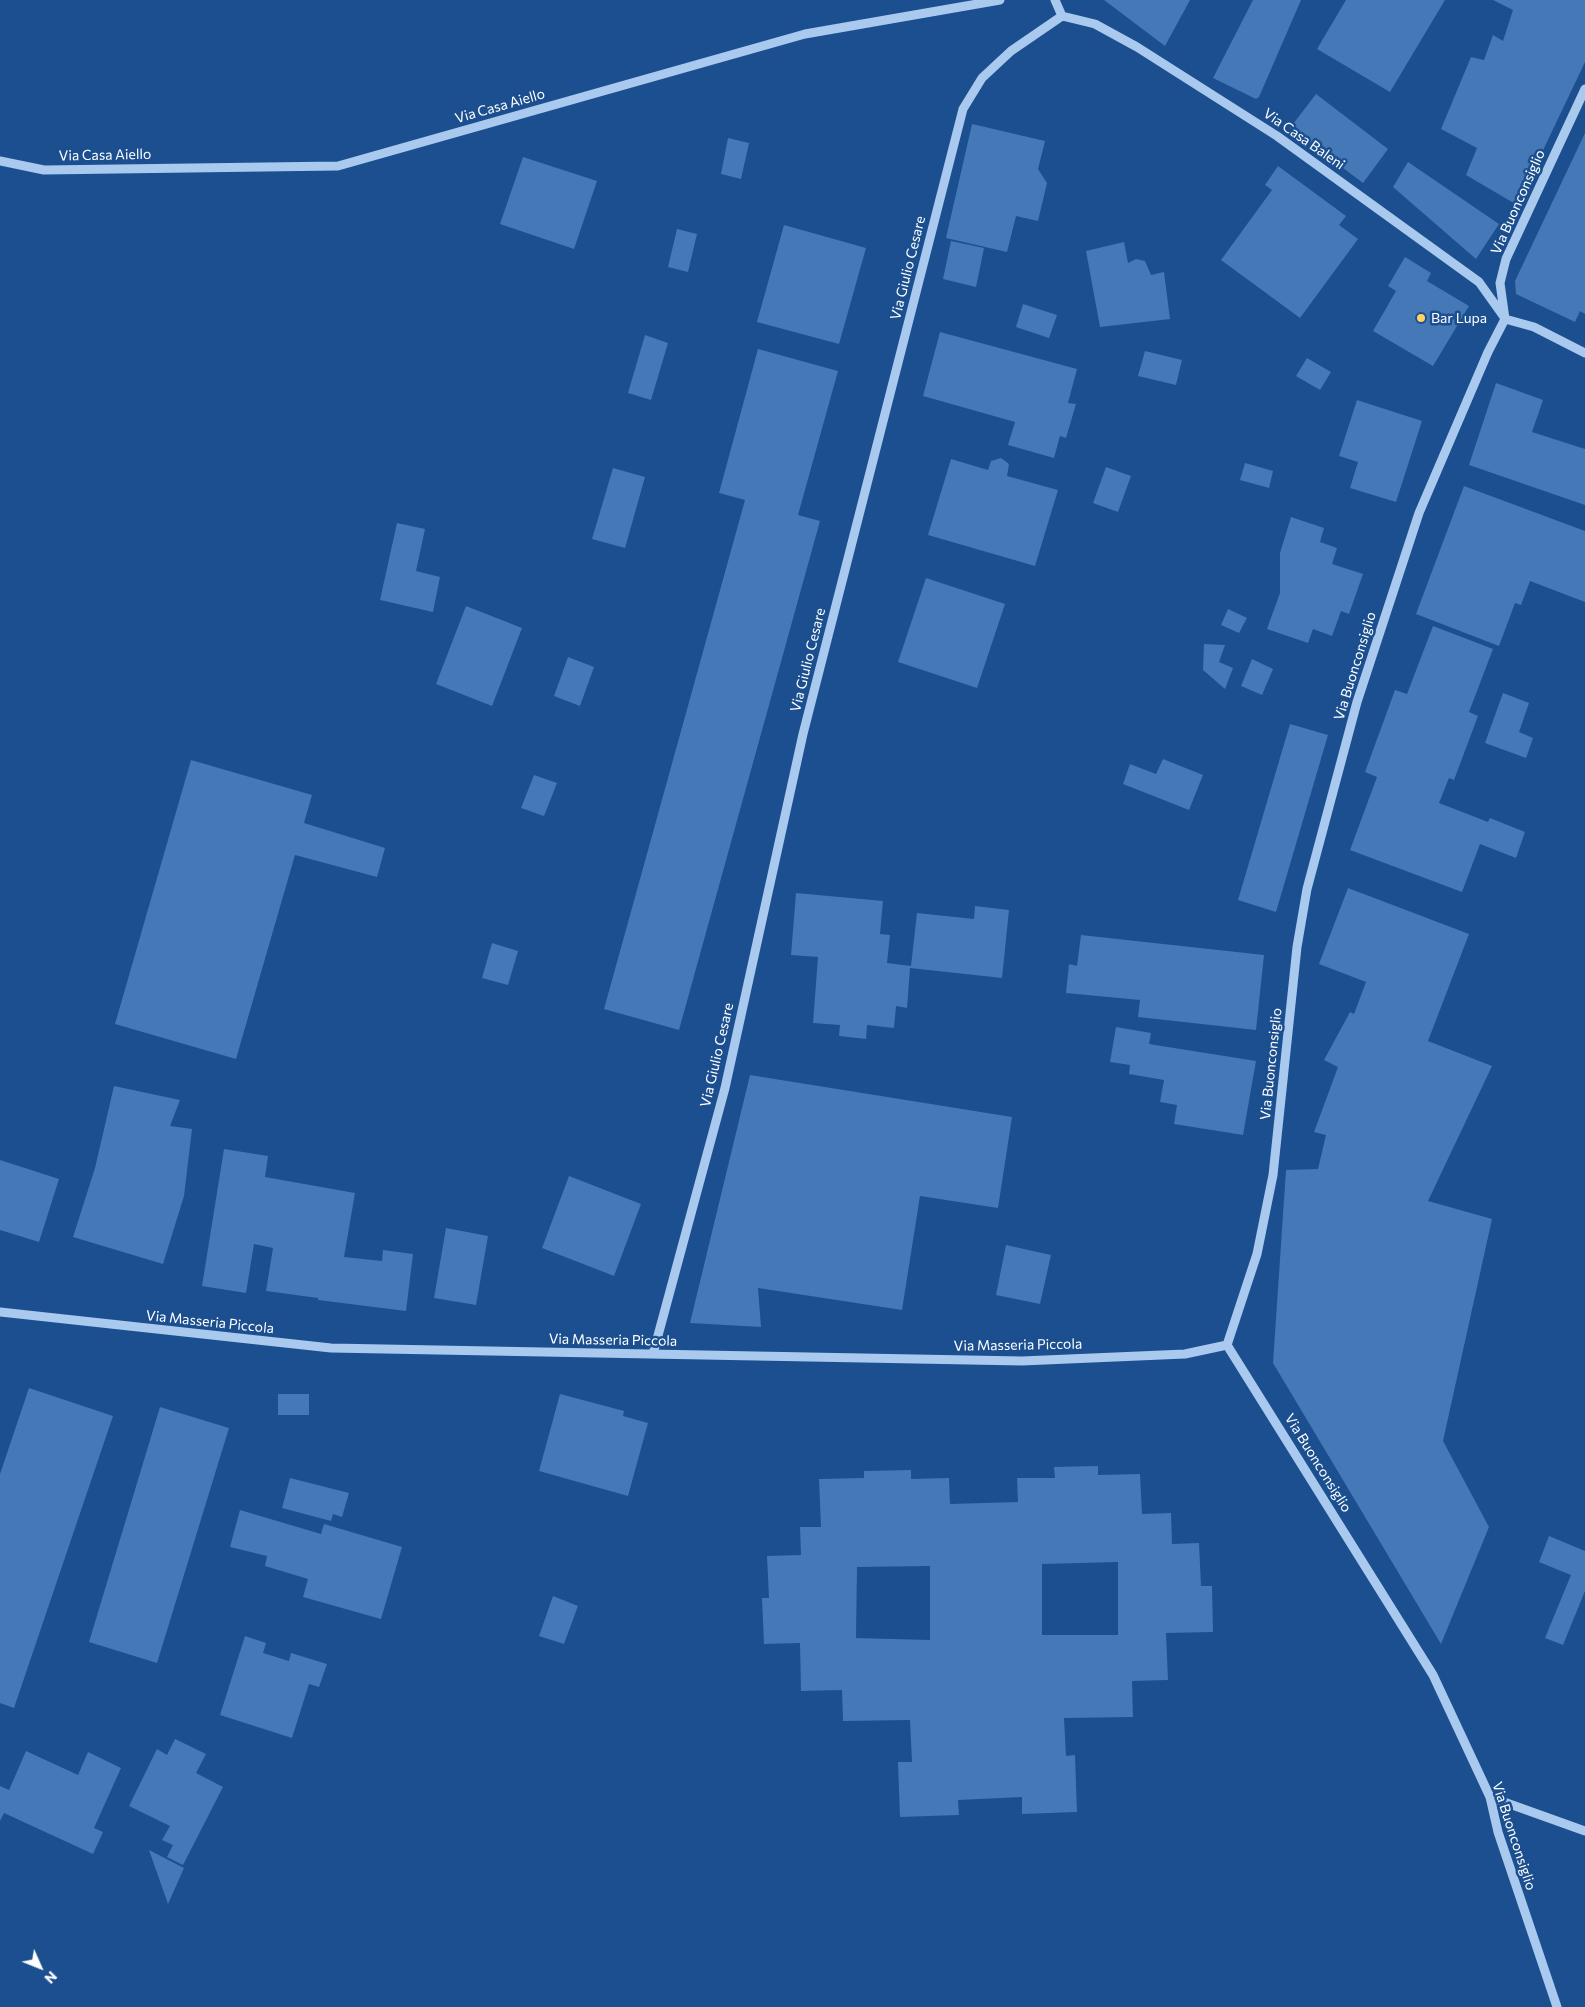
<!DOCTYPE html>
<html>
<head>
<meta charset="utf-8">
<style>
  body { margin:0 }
  #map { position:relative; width:1585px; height:2007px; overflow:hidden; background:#1b4f8f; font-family:Commissioner,sans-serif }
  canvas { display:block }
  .north { position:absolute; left:15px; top:1942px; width:50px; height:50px; -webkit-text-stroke:4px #1b4f8f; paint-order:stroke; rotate:134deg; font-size:14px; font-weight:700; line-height:20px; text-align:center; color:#fff }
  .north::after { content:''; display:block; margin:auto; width:18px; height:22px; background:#fff; clip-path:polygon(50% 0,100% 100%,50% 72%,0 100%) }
</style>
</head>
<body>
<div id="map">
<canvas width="1585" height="2007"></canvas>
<div class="north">N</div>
</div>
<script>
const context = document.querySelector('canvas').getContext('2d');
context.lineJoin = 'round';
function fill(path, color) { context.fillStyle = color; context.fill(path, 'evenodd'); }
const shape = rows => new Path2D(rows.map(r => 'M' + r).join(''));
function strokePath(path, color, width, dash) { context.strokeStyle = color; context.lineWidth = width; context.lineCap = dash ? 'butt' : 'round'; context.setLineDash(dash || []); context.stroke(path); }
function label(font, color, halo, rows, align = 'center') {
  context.font = font + ' Commissioner,sans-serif'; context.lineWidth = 5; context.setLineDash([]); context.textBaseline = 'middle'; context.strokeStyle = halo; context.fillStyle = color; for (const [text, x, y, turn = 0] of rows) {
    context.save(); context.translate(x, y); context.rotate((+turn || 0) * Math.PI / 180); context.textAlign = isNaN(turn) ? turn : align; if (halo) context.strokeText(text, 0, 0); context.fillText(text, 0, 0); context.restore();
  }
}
fill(shape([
  [1104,0,1190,0,1165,46],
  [1253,0,1301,0,1259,97,1256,99,1213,78],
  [1346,0,1445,0,1390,92,1317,49],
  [1493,0,1585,0,1585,62,1517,205,1466,175,1477,148,1441,129,1471,57,1484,60,1493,35,1503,41,1513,10],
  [1316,94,1388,149,1363,183,1290,128],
  [972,124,1045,141,1038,169,1047,183,1038,221,1016,216,1007,252,946,238],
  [1585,133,1585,314,1580,311,1575,322,1516,294,1515,281],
  [728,138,749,143,741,179,721,174],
  [523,157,597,181,574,249,500,224],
  [1408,162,1499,224,1476,259,1393,187],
  [1278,166,1346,216,1339,225,1358,239,1300,318,1221,260,1272,190,1265,185],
  [784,225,866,248,839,344,757,322],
  [677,229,697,234,688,272,668,267],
  [951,241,984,248,976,287,943,279],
  [1124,242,1128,263,1136,259,1145,261,1151,275,1164,272,1170,319,1100,327,1086,251],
  [1405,257,1431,273,1427,281,1469,306,1433,366,1373,331,1396,291,1388,286],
  [1023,304,1057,315,1049,338,1016,327],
  [940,332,1077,369,1068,403,1076,404,1066,438,1060,436,1054,458,1008,445,1015,422,923,396],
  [645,335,668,343,651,400,628,393],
  [758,349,838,371,798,515,820,521,679,1030,604,1009,745,500,719,493],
  [1145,351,1182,360,1176,385,1138,376],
  [1307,358,1331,372,1320,390,1296,376],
  [1496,383,1543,400,1532,432,1585,449,1585,505,1469,465],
  [1357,400,1422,421,1396,502,1350,488,1358,462,1339,456],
  [1001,458,1009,464,1007,476,1058,490,1035,566,928,535,951,459,988,470,991,461],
  [1245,463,1273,471,1269,488,1240,480],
  [1106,467,1131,476,1118,512,1093,503],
  [613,468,645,477,625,548,592,539],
  [1464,486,1585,531,1585,602,1530,581,1521,605,1515,603,1499,646,1416,614],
  [1291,517,1324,528,1320,542,1337,548,1332,564,1363,574,1349,614,1341,611,1332,636,1313,629,1308,643,1267,629,1280,593,1280,553],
  [397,523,425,529,416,571,440,577,433,612,380,600],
  [926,578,1005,604,977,688,898,662],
  [466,606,522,628,492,706,436,684],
  [1228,609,1247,618,1239,633,1221,625],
  [1433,626,1493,649,1469,712,1478,716,1454,780,1449,778,1439,803,1488,822,1490,818,1525,832,1516,858,1480,844,1462,892,1350,850,1377,777,1365,772,1395,690,1407,694],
  [1204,644,1225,645,1219,662,1233,668,1225,689,1203,670],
  [568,657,594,667,580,706,554,696],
  [1252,659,1273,669,1262,695,1241,686],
  [1503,693,1529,703,1519,732,1533,738,1526,758,1485,743],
  [1290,724,1328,735,1276,912,1238,900],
  [1163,759,1203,775,1189,810,1123,784,1130,764,1156,774],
  [191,760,312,795,304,823,385,848,377,877,295,855,236,1059,115,1024],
  [534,775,557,783,544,816,521,808],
  [1348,888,1469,934,1428,1041,1492,1066,1428,1201,1492,1219,1443,1441,1489,1527,1441,1644,1273,1363,1286,1170,1318,1169,1326,1135,1314,1132,1338,1067,1324,1060,1350,1012,1354,1014,1366,982,1319,964],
  [796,893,883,901,880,934,890,935,887,963,911,966,917,913,974,919,975,906,1009,910,1002,978,910,968,907,1008,896,1006,894,1028,867,1025,866,1039,839,1036,840,1025,813,1023,818,957,791,955],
  [1081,935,1264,955,1256,1030,1138,1017,1140,1000,1066,993,1069,964,1077,966],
  [492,943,518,951,508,985,482,978],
  [1116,1027,1151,1033,1149,1044,1256,1061,1243,1135,1174,1124,1177,1105,1160,1102,1164,1080,1129,1074,1130,1065,1110,1062],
  [750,1075,1012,1117,998,1208,920,1196,902,1310,758,1288,761,1327,690,1323],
  [114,1086,180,1100,170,1126,192,1129,184,1196,163,1264,73,1237,95,1168],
  [224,1149,268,1156,265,1177,355,1193,344,1257,382,1261,383,1250,413,1254,406,1311,318,1300,318,1298,266,1291,273,1248,254,1244,246,1293,202,1286],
  [0,1160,59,1179,39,1242,0,1230],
  [569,1176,641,1204,614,1276,542,1248],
  [446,1228,488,1236,476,1305,434,1298],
  [1006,1245,1051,1255,1040,1304,996,1295],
  [29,1388,113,1416,14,1708,0,1703,0,1474],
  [278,1394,309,1394,309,1415,278,1415],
  [560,1394,624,1411,623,1416,648,1423,628,1496,539,1471],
  [160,1407,229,1428,157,1663,89,1642],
  [1098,1466,1098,1475,1140,1474,1142,1514,1171,1513,1172,1544,1199,1543,1201,1586,1212,1586,1213,1632,1166,1633,1168,1680,1132,1681,1133,1717,1064,1718,1066,1756,1075,1755,1077,1812,1022,1814,1022,1797,958,1800,959,1815,900,1817,898,1762,912,1762,910,1720,843,1721,842,1690,801,1691,800,1643,764,1644,762,1598,769,1598,767,1556,801,1555,800,1527,821,1527,819,1479,864,1478,864,1471,911,1470,911,1479,949,1478,950,1504,1018,1502,1017,1478,1055,1478,1054,1467],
  [1118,1562,1118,1635,1042,1635,1042,1564],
  [930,1566,930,1640,856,1638,857,1567],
  [290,1478,349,1493,342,1517,333,1514,331,1521,282,1508],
  [240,1510,321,1534,324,1524,402,1547,381,1619,303,1597,308,1579,265,1566,267,1556,230,1547],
  [1549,1536,1585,1551,1585,1591,1563,1645,1545,1638,1571,1575,1539,1562],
  [553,1596,578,1606,564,1644,539,1636],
  [245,1636,266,1643,263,1653,289,1661,291,1653,327,1664,319,1687,309,1684,292,1738,220,1715],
  [175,1739,206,1754,196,1773,223,1787,183,1865,167,1857,173,1845,162,1840,170,1826,129,1806,157,1749,167,1755],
  [26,1751,78,1775,88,1752,121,1768,94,1828,103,1832,93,1854,4,1813,0,1821,0,1786,9,1790],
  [149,1850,184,1868,168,1904]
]), '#4478b7');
strokePath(shape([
  [1055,0,1062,16],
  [1062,16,1095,24,1137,47,1277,136,1479,282,1504,317],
  [0,161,44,170,338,166,805,34,1000,0],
  [1505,319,1534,327,1585,353],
  [0,1312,331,1348,1022,1361,1185,1354,1227,1345],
  [1227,1345,1257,1254,1273,1175,1297,947,1307,889,1357,702,1419,513,1488,352,1505,319,1500,283,1506,259,1585,89],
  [1227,1345,1433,1675,1490,1797,1498,1832,1557,2007],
  [653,1354,725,1088,803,734,963,109,982,78,1011,51,1062,16],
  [1490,1797,1585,1831]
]), '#a9c9ee', 9);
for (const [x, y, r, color] of [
  [1421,318,5,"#ffd166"]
]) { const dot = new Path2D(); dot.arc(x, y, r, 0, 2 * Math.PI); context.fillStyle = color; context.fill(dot); strokePath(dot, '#1b4f8f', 2); }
label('14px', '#fff', '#1b4f8f', [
  ["Via Casa Aiello",500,106,-16],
  ["Via Casa Baleni",1304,139,35],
  ["Via Casa Aiello",105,155,-1],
  ["Via Buonconsiglio",1518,202,-66],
  ["Via Giulio Cesare",908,268,-76],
  ["Via Giulio Cesare",808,660,-76],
  ["Via Buonconsiglio",1355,666,-73],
  ["Via Giulio Cesare",717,1055,-77],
  ["Via Buonconsiglio",1271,1064,-84],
  ["Via Masseria Piccola",210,1322,6],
  ["Via Masseria Piccola",613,1340,1],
  ["Via Masseria Piccola",1018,1345,-1],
  ["Via Buonconsiglio",1318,1463,58],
  ["Via Buonconsiglio",1514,1836,72]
]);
label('14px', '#fff', '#1b4f8f', [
  ["Bar Lupa",1431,318]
], 'left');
</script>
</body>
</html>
